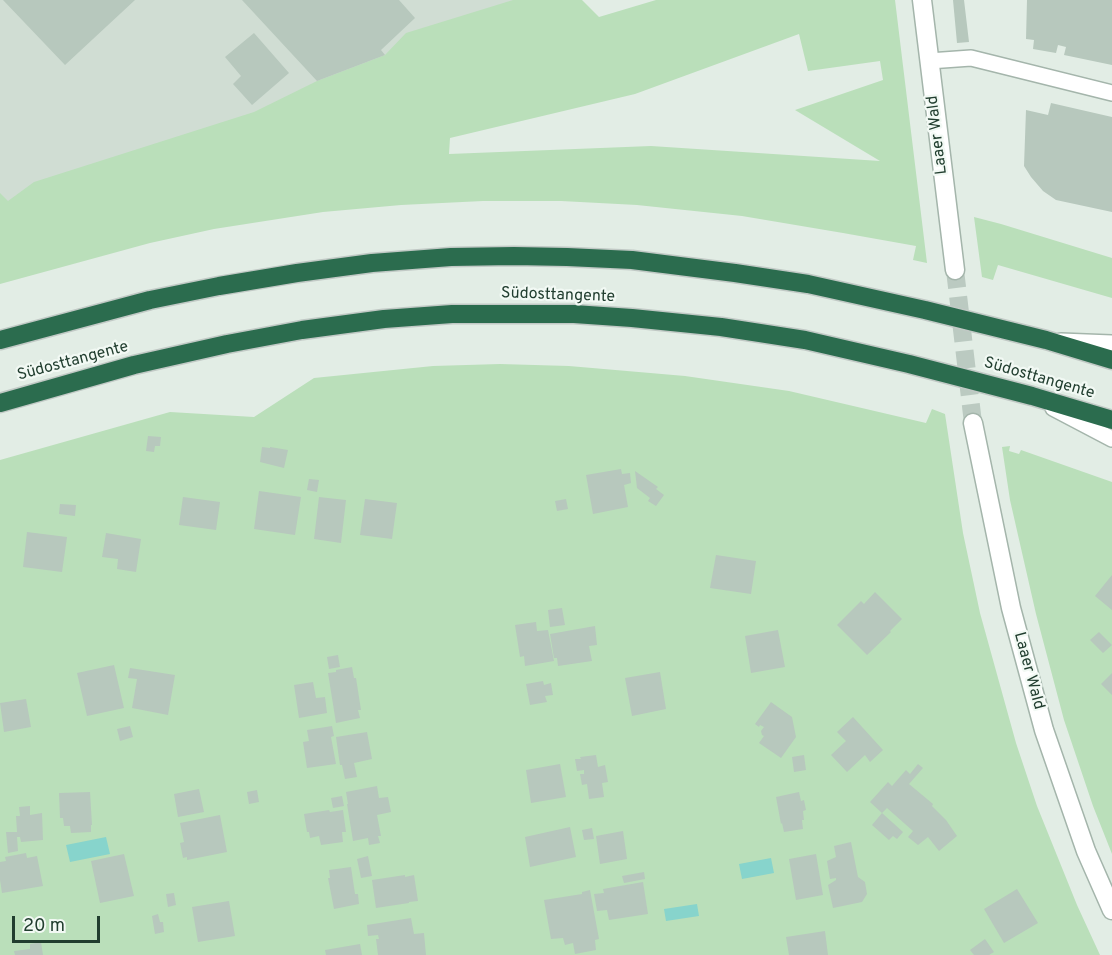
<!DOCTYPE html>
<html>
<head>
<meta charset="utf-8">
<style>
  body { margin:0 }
  #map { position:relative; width:1112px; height:955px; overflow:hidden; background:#e2ede5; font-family:Overpass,sans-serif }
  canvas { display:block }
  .scale { position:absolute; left:12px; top:916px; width:88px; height:27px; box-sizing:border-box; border:3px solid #213e2f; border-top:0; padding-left:8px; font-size:18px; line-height:21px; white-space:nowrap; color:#213e2f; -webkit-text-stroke:4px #f2f9f4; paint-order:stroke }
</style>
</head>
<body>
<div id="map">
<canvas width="1112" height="955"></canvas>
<div class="scale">20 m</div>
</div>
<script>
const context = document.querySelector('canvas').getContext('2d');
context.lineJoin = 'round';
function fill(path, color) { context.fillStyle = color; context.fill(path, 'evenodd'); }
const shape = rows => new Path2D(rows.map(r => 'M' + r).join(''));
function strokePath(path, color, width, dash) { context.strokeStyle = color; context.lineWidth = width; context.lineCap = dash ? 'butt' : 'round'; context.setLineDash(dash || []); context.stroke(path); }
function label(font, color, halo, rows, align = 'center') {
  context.font = font + ' Overpass,sans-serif'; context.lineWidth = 4.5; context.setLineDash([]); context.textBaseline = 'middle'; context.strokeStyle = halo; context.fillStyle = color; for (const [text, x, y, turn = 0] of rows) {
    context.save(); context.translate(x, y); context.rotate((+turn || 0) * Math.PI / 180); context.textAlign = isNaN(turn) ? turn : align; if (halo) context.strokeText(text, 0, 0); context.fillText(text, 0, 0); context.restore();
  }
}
fill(shape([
  [0,0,582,0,0,217]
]), '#d0ddd3');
fill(shape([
  [513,0,582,0,599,17,656,0,895,0,927,263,913,260,916,246,843,233,742,216,637,205,561,201,483,201,401,205,323,212,214,229,150,243,0,284,0,193,8,201,34,182,254,112,317,81,385,55,406,33],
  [799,34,808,71,880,61,883,80,795,110,880,161,651,146,449,154,450,138,635,94],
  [974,217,1001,224,1112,258,1112,298,998,265,993,280,982,277],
  [500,364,569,366,685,376,789,391,926,423,932,409,945,414,963,533,980,613,1016,743,1037,806,1077,905,1100,955,0,955,0,460,170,412,254,417,314,378,433,366],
  [1010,446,1009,451,1019,454,1021,450,1112,482,1112,854,1093,806,1064,720,1036,614,1010,500,1002,447]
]), '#badfba');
fill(shape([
  [106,837,110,854,70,862,66,845],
  [771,858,774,873,742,879,739,864],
  [697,904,699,916,666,921,664,909]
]), '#87d4cc');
fill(shape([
  [3,0,135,0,65,65],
  [242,0,399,0,415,18,381,50,385,55,317,81],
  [953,0,964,0,969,42,957,43],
  [1027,0,1112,0,1112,65,1064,55,1066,47,1058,45,1056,53,1033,49,1034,40,1026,39],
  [254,33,289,73,252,105,233,84,241,76,225,57],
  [1051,103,1112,117,1112,212,1056,200,1043,191,1031,177,1024,166,1026,110,1048,115],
  [148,436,161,437,160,446,155,446,154,452,146,451],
  [262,447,270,448,270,447,288,450,284,468,260,462],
  [621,469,622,474,630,473,631,483,624,485,628,507,593,514,586,475],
  [635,471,658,487,656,489,664,495,656,506,648,501,650,498,637,488],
  [309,479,319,480,317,492,307,490],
  [259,491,301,497,295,535,254,529],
  [183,497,220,502,216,530,179,525],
  [319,497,346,500,341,543,314,539],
  [365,499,397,503,392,539,360,535],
  [566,499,568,509,557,511,555,501],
  [60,504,76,505,75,516,59,514],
  [27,532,67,537,62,572,23,567],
  [106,533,141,539,136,572,117,569,118,559,102,557],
  [716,555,756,561,751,594,710,588],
  [1112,575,1112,610,1095,596],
  [875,592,902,619,890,631,891,632,867,655,837,625,861,601,864,604],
  [562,608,565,625,550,627,548,610],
  [536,622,537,631,548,630,554,661,525,666,524,656,520,657,515,625],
  [595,626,597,645,589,646,592,661,558,666,557,658,554,658,550,634],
  [778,630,785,667,751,673,745,636],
  [1099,632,1112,645,1103,653,1090,640],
  [338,655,340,667,329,669,327,657],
  [114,665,124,708,87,716,77,673],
  [352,667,354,678,356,678,361,710,358,710,360,718,336,723,328,673,336,672,336,670],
  [130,668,175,675,168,715,132,708,137,679,128,678],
  [660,672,666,709,632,716,625,678],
  [1112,673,1112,695,1101,684],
  [543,681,544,685,551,683,553,695,545,696,547,702,530,705,526,684],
  [313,682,316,698,325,697,327,713,299,718,294,685],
  [26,699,31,727,4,732,0,703],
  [771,702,792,717,796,737,781,758,759,743,764,736,762,735,761,731,764,727,760,725,759,727,755,724],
  [853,717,883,750,870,762,865,755,847,772,831,755,846,741,837,732],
  [130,726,133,737,120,741,117,729],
  [332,726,334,736,331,737,336,764,307,768,303,742,309,741,307,730],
  [367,732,372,759,354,763,357,777,345,779,342,765,340,765,336,737],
  [596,755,598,767,605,765,608,782,602,783,604,797,589,799,587,784,582,785,580,774,584,774,584,770,577,771,575,759,581,759,580,757],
  [804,755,806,770,794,772,792,757],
  [560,764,566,797,531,803,526,770],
  [918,764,923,768,909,784,933,804,932,806,946,820,957,836,939,851,928,837,918,845,908,837,913,831,887,808,882,813,870,802,888,782,892,786,906,770,910,774],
  [377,786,379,798,388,797,391,812,377,815,381,836,378,836,380,843,369,845,368,838,353,841,347,804,348,804,346,792],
  [199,789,204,812,178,817,174,794],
  [257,790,259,802,249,804,247,792],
  [90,792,92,825,91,825,91,832,71,833,70,826,64,826,63,818,60,818,59,793],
  [799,792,801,801,804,800,806,810,803,811,804,820,802,820,803,829,784,832,782,823,781,824,776,797],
  [342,796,344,806,333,808,331,798],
  [30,806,30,815,42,813,43,840,21,842,20,837,17,837,18,851,8,853,6,832,17,832,16,816,20,816,19,807],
  [329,810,330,812,343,810,346,832,342,832,343,842,321,845,319,836,310,838,309,832,307,832,304,814],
  [882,813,903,832,897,839,893,836,889,840,872,825],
  [220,815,227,852,187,860,187,857,183,858,180,843,184,842,180,823],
  [570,827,576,857,530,867,525,837],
  [592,828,594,839,584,840,582,830],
  [623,831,627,859,600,864,596,836],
  [851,842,858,877,865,882,867,894,862,902,833,908,828,885,836,880,836,878,830,879,827,861,836,857,834,846],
  [26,853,27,858,37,856,43,886,2,893,0,880,0,862,6,861,5,857],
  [124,854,134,896,100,903,91,861],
  [816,854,823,895,796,900,789,859],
  [368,856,372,876,361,878,357,859],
  [351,867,355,894,358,894,359,904,334,909,328,878,330,878,329,870],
  [644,872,645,879,624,883,622,876],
  [405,875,405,877,414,875,418,901,409,902,409,903,376,908,372,880],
  [643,882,648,914,609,920,607,910,597,911,594,894,604,893,603,889],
  [1017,889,1038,923,1004,943,984,909],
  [590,890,599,939,595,940,596,950,575,954,573,943,565,945,563,938,551,939,544,900,582,894,582,892],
  [174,893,176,905,168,907,166,894],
  [229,901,235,936,198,942,192,907],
  [158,914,160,922,163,922,164,932,155,934,152,916],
  [411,918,414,934,424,933,426,955,378,955,376,939,379,939,378,935,368,936,367,925],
  [825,931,828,955,789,955,786,937],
  [985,939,994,952,989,955,974,955,970,950],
  [41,942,43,955,15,955,14,951,30,949,30,944],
  [360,944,362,955,326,955,325,950]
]), '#b7c8bd');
strokePath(shape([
  [955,270,973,423]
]), '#bbcac1', 18, [18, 9]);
const lane = shape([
  [929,61,971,58,1112,93],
  [1061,341,1112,343],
  [1053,408,1112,439]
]);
const street = shape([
  [922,0,955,270],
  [973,423,1011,608,1044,730,1086,851,1112,910]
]);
const highway = shape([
  [0,340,150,300,219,286,297,273,372,263,451,257,514,256,567,257,632,260,735,273,808,284,925,310,1046,340,1112,360],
  [0,403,134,365,227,344,302,330,384,319,452,314,574,314,632,318,721,327,805,340,909,364,1032,396,1112,420]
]);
strokePath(lane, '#a4b5ab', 18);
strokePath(street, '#a4b5ab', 21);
strokePath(highway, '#c1c9c5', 21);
strokePath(lane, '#fff', 15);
strokePath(street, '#fff', 18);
strokePath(highway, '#2b6c4e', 18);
label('16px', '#213e2f', '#f2f9f4', [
  ["Laaer Wald",938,135,-97],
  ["Südosttangente",558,296,2],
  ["Südosttangente",73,362,-15],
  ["Südosttangente",1039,379,16],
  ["Laaer Wald",1028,671,75]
]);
</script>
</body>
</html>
